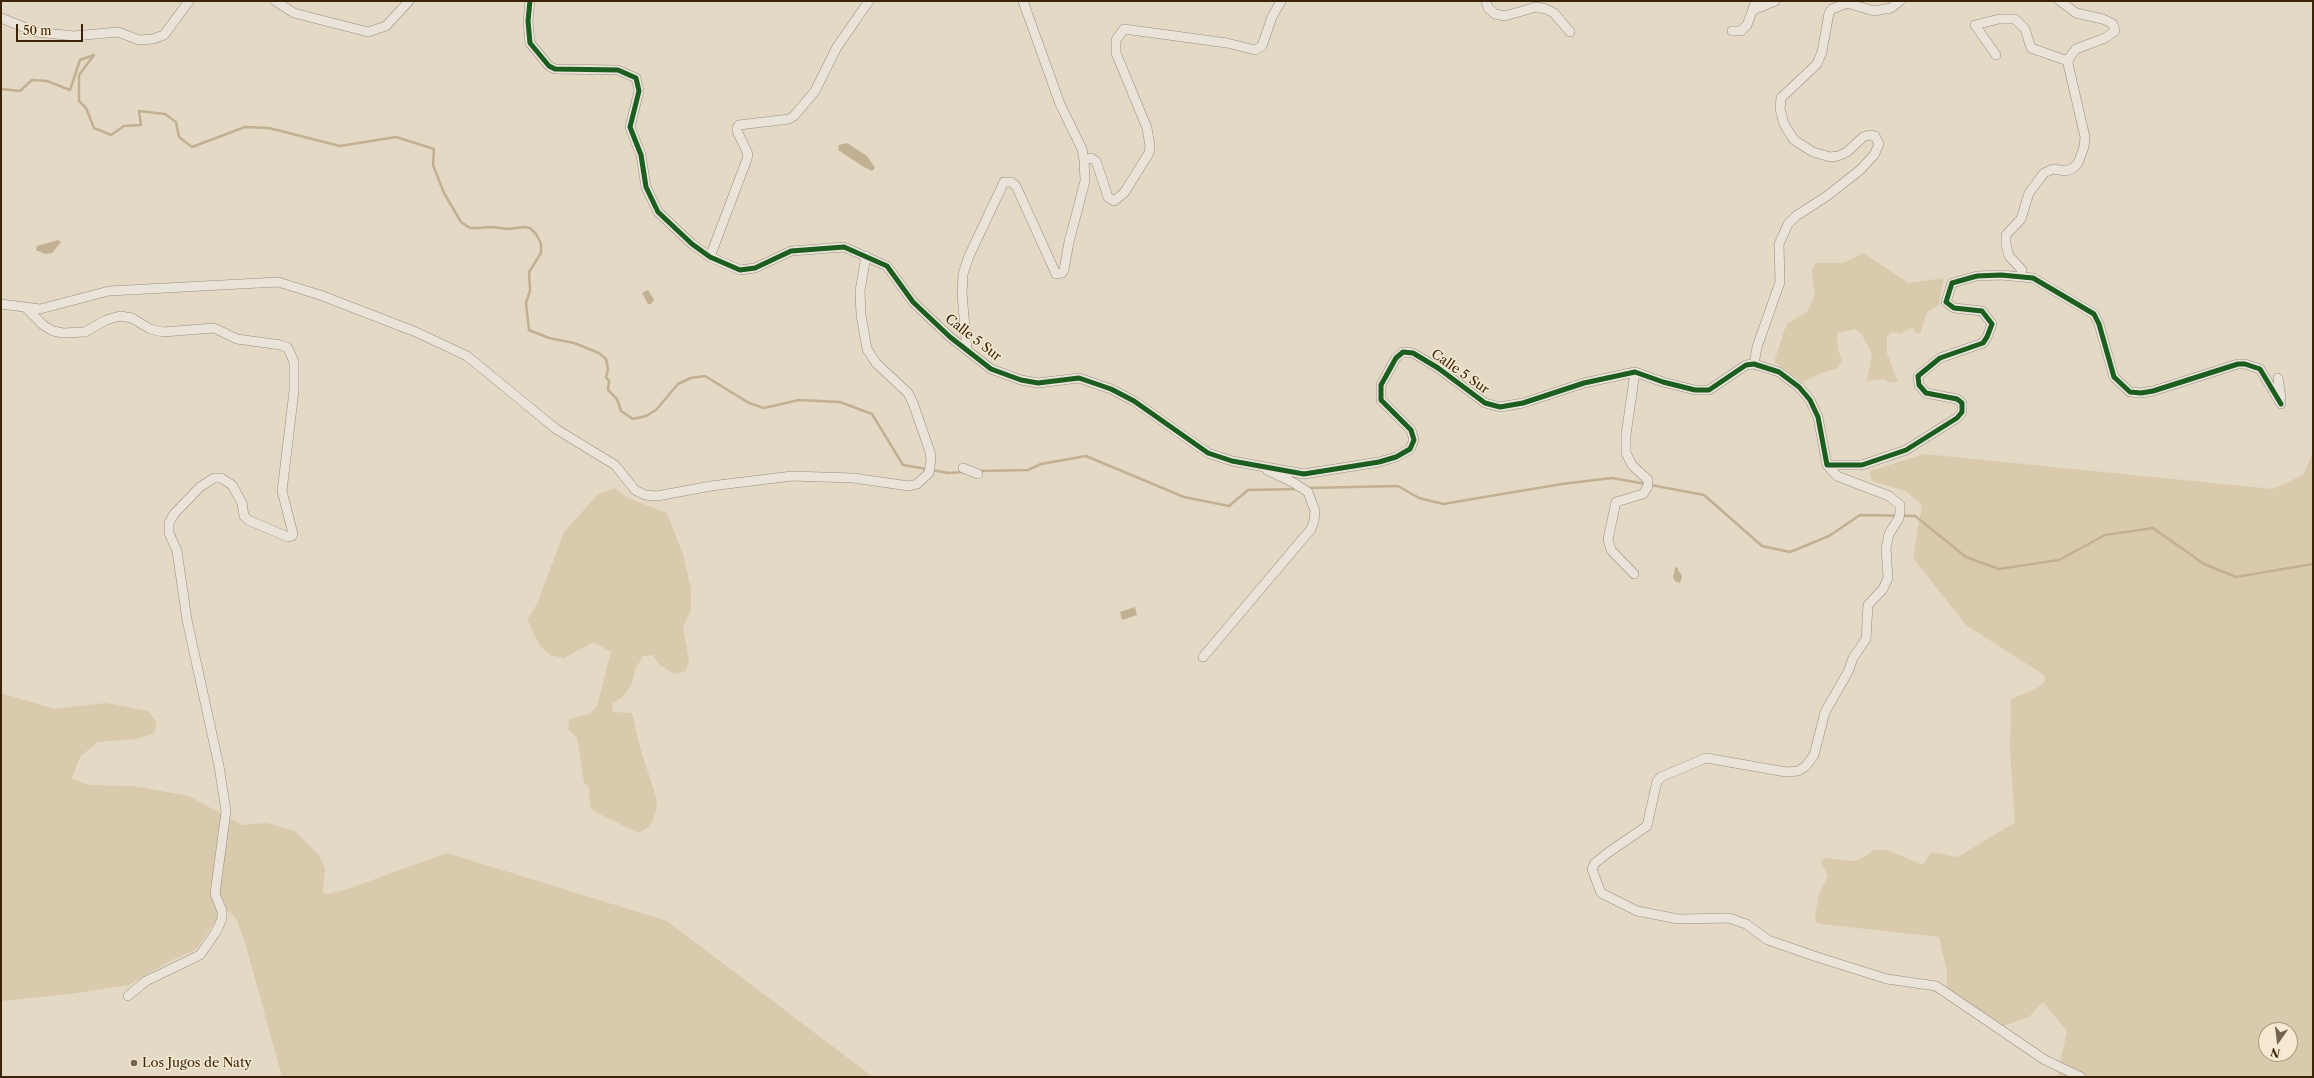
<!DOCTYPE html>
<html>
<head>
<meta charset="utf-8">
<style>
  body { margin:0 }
  #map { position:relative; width:2314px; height:1078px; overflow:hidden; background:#e4d9c5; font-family:"Libre Caslon Text",serif }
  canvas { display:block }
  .frame { position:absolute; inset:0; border:2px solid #3a2309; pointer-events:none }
  .north { position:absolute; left:2258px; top:1022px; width:40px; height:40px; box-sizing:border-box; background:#f6e9d1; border:1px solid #ab9a81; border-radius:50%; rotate:194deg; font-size:11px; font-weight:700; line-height:16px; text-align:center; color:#3a2309 }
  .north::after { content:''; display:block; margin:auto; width:14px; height:18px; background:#76634b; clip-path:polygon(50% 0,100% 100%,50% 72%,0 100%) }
  .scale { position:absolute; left:16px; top:24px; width:67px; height:18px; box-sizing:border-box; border:2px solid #3a2309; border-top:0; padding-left:5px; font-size:12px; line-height:14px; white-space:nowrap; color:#3a2309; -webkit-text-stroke:3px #f6e9d1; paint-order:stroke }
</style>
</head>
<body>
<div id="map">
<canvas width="2314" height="1078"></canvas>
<div class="frame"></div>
<div class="north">N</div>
<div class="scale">50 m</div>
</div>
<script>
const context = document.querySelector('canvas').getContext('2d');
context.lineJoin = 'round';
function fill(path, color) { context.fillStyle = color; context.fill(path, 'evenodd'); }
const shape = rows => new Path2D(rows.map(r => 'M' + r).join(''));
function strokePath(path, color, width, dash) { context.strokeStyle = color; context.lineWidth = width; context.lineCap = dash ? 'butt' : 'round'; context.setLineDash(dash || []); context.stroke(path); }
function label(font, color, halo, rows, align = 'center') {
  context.font = font + ' "Libre Caslon Text",serif'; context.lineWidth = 3; context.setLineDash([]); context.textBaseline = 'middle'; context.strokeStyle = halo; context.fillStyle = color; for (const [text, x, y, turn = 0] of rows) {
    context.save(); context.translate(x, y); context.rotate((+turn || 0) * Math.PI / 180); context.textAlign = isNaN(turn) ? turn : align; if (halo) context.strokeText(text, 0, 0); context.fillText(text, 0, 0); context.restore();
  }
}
fill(shape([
  [1864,253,1908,283,1944,278,1939,305,1927,312,1920,334,1915,333,1913,327,1900,334,1892,332,1887,336,1887,353,1898,382,1891,383,1884,379,1867,381,1872,354,1862,335,1855,329,1837,333,1838,350,1842,360,1838,368,1821,373,1803,382,1774,362,1784,331,1788,323,1807,312,1815,295,1812,270,1815,263,1843,263],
  [2313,453,2313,1077,2057,1077,2067,1031,2043,1002,2029,1017,2003,1026,1947,988,1947,971,1939,937,1821,924,1816,922,1815,917,1818,897,1828,876,1821,863,1824,858,1855,861,1867,855,1873,850,1888,850,1923,865,1931,852,1958,857,2015,822,2010,750,2011,699,2039,687,2045,681,2044,675,1966,625,1913,558,1922,505,1906,491,1872,481,1870,471,1924,454,2273,489,2303,475],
  [2266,1030,2290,1030,2290,1054,2266,1054],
  [614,488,628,498,667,513,684,557,691,590,691,610,683,628,689,660,686,671,674,674,660,665,652,655,643,656,636,668,631,686,621,698,612,703,613,712,632,713,639,744,657,800,656,812,653,820,648,827,639,833,595,812,590,807,589,786,584,783,577,738,568,729,569,719,590,714,597,706,611,652,593,642,564,658,550,655,540,646,527,619,537,604,564,532,598,494],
  [1,693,54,709,106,703,148,711,157,722,154,733,137,739,97,742,80,757,72,778,88,785,133,786,189,796,242,825,267,823,295,831,319,855,325,868,323,892,327,894,345,890,447,853,667,921,873,1077,282,1077,246,946,237,920,229,911,212,926,197,949,166,963,129,985,70,994,1,1001]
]), '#dacaad');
fill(shape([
  [847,143,867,156,875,168,872,171,864,167,838,150,839,145],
  [58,240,61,242,52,253,45,254,36,250,37,246],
  [648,290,654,300,651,304,648,304,642,293],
  [1675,567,1678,568,1678,570,1682,576,1680,583,1675,581,1673,578],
  [1135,607,1137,615,1122,620,1120,612]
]), '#c2b092');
strokePath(shape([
  [1,89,20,91,32,80,47,81,70,90,80,60,94,55,79,75,79,101,86,108,94,128,111,135,124,126,141,125,139,111,165,114,176,122,179,137,192,147,245,127,269,128,340,146,396,137,434,149,433,165,444,193,461,222,470,228,476,228,492,227,508,229,524,227,530,228,536,234,541,243,541,253,529,272,530,291,526,303,529,330,549,338,574,343,599,353,606,359,608,369,606,377,609,381,608,390,617,399,621,411,633,419,646,416,656,410,678,384,691,378,705,376,749,403,764,408,799,400,840,402,872,414,903,465,927,469],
  [932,470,948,473,964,472],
  [977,471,1028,470,1041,464,1086,456,1184,497,1229,506,1248,490,1297,489],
  [1651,485,1704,495,1762,546,1790,552,1829,536,1860,515,1915,516,1966,557,1999,569,2059,560,2105,535,2153,528,2204,564,2236,577,2313,564],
  [1308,488,1398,486,1419,498,1443,504,1562,484,1612,478,1646,484]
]), '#c2b092', 2.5);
const street = shape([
  [275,1,294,13,368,32,386,26,409,1],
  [530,1,528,21,530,43,549,66,555,69,618,70,636,78,639,91,630,127,641,155,646,187,658,212,692,244,710,257,740,270,755,268,791,251,844,247,887,266,913,302,950,337,991,369,1021,380,1038,383,1079,378,1111,389,1134,401,1208,453,1232,461,1304,474,1379,462,1396,457,1410,449,1414,440,1411,430,1381,400,1381,385,1396,358,1403,352,1413,353,1438,368,1485,403,1500,407,1523,403,1584,383,1635,372,1663,382,1695,390,1709,390,1746,365,1754,364,1779,372,1799,387,1810,400,1818,417,1827,465,1862,465,1906,450,1957,418,1962,412,1962,403,1957,399,1926,393,1919,385,1918,376,1940,358,1983,343,1987,337,1992,324,1982,311,1954,308,1946,302,1952,283,1977,276,2001,275,2033,278,2094,314,2099,324,2114,377,2130,392,2141,393,2153,391,2238,364,2245,364,2260,369,2281,404],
  [1486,1,1488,8,1495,14,1505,16,1536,7,1546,9,1554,13,1570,32],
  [1753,10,1775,1],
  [1,18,36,32,74,36,118,32,139,40,153,39,164,35,189,1],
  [1732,31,1741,31,1747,25,1756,1],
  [1996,55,1975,25,1999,19,2015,19,2025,29,2031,48,2068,61],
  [1084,160,1091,158,1096,161,1108,197,1114,201,1124,193,1149,153,1150,146,1147,128,1116,53,1116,40,1124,29,1227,43,1255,50,1262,46,1272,17,1281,1],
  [710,257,747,159,748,154,737,131,737,128,739,125,789,119,794,116,815,91,837,47,869,1],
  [2020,276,2022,270,2009,256,2006,245,2006,235,2021,219,2029,193,2044,173,2053,169,2066,171,2073,168,2078,163,2084,147,2085,137,2068,64,2069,58,2076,49,2105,38,2115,31,2113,24,2103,19,2076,13,2060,1],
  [1,304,40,309,109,291,278,282,320,295,416,332,467,356,556,429,615,465,635,490,645,495,657,496,711,486,792,476,853,478,909,486,917,484,929,473,931,459,930,452,913,403,908,393,876,363,867,349,861,315,860,291,866,256],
  [26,308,43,325,53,331,63,333,85,332,106,320,120,316,132,318,150,329,163,332,214,328,237,339,281,345,288,348,294,362,294,391,282,491,293,534,292,536,288,537,248,520,244,516,242,503,232,485,221,478,214,478,200,487,174,514,169,523,169,533,177,551,187,620,219,766,226,811,215,894,222,911,222,919,216,932,200,955,146,981,128,996],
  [967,350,962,294,963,274,969,256,1004,182,1011,182,1016,186,1056,274,1062,273,1064,270,1069,242,1085,181,1084,160,1082,149,1060,104,1023,1],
  [1754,364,1757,347,1780,282,1779,244,1788,224,1796,216,1827,196,1860,170,1874,155,1879,144,1875,136,1870,135,1863,137,1847,152,1838,156,1830,157,1813,152,1794,140,1784,124,1780,109,1781,98,1817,64,1822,52,1829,13,1832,9,1847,3,1874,11,1891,8,1900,1],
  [2278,378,2281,398],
  [1827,465,1837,476,1889,496,1900,505,1900,512,1899,518,1889,534,1886,548,1888,578,1883,589,1868,605,1866,639,1853,658,1848,672,1825,712,1814,755,1806,766,1798,771,1786,772,1706,758,1661,777,1657,781,1647,826,1609,852,1595,863,1592,869,1601,893,1637,911,1678,919,1729,918,1746,924,1768,940,1817,957,1887,979,1936,986,2045,1060,2081,1077],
  [963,468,978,474],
  [1634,574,1611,550,1608,539,1616,502,1643,494,1648,486,1648,480,1632,465,1626,453,1626,435,1635,372],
  [1203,657,1311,529,1314,521,1315,511,1308,492,1294,483,1267,470]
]);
strokePath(street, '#968e7f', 10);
strokePath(street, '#e9e3d9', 9);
strokePath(shape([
  [530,1,528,21,530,43,549,66,555,69,618,70,636,78,639,91,630,127,641,155,646,187,658,212,692,244,710,257,740,270,755,268,791,251,844,247,887,266,913,302,950,337,991,369,1021,380,1038,383,1079,378,1111,389,1134,401,1208,453,1232,461,1304,474,1379,462,1396,457,1410,449,1414,440,1411,430,1381,400,1381,385,1396,358,1403,352,1413,353,1438,368,1485,403,1500,407,1523,403,1584,383,1635,372,1663,382,1695,390,1709,390,1746,365,1754,364,1779,372,1799,387,1810,400,1818,417,1827,465,1862,465,1906,450,1957,418,1962,412,1962,403,1957,399,1926,393,1919,385,1918,376,1940,358,1983,343,1987,337,1992,324,1982,311,1954,308,1946,302,1952,283,1977,276,2001,275,2033,278,2094,314,2099,324,2114,377,2130,392,2141,393,2153,391,2238,364,2245,364,2260,369,2281,404]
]), '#1b5e20', 5);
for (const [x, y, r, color] of [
  [134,1063,4,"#76634b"]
]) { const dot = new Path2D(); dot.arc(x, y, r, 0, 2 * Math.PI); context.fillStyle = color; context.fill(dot); strokePath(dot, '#f6e9d1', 1.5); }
label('13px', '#3a2309', '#f6e9d1', [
  ["Calle 5 Sur",973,338,38],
  ["Calle 5 Sur",1460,372,35]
]);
label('13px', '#3a2309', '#f6e9d1', [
  ["Los Jugos de Naty",142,1063]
], 'left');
</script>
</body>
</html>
